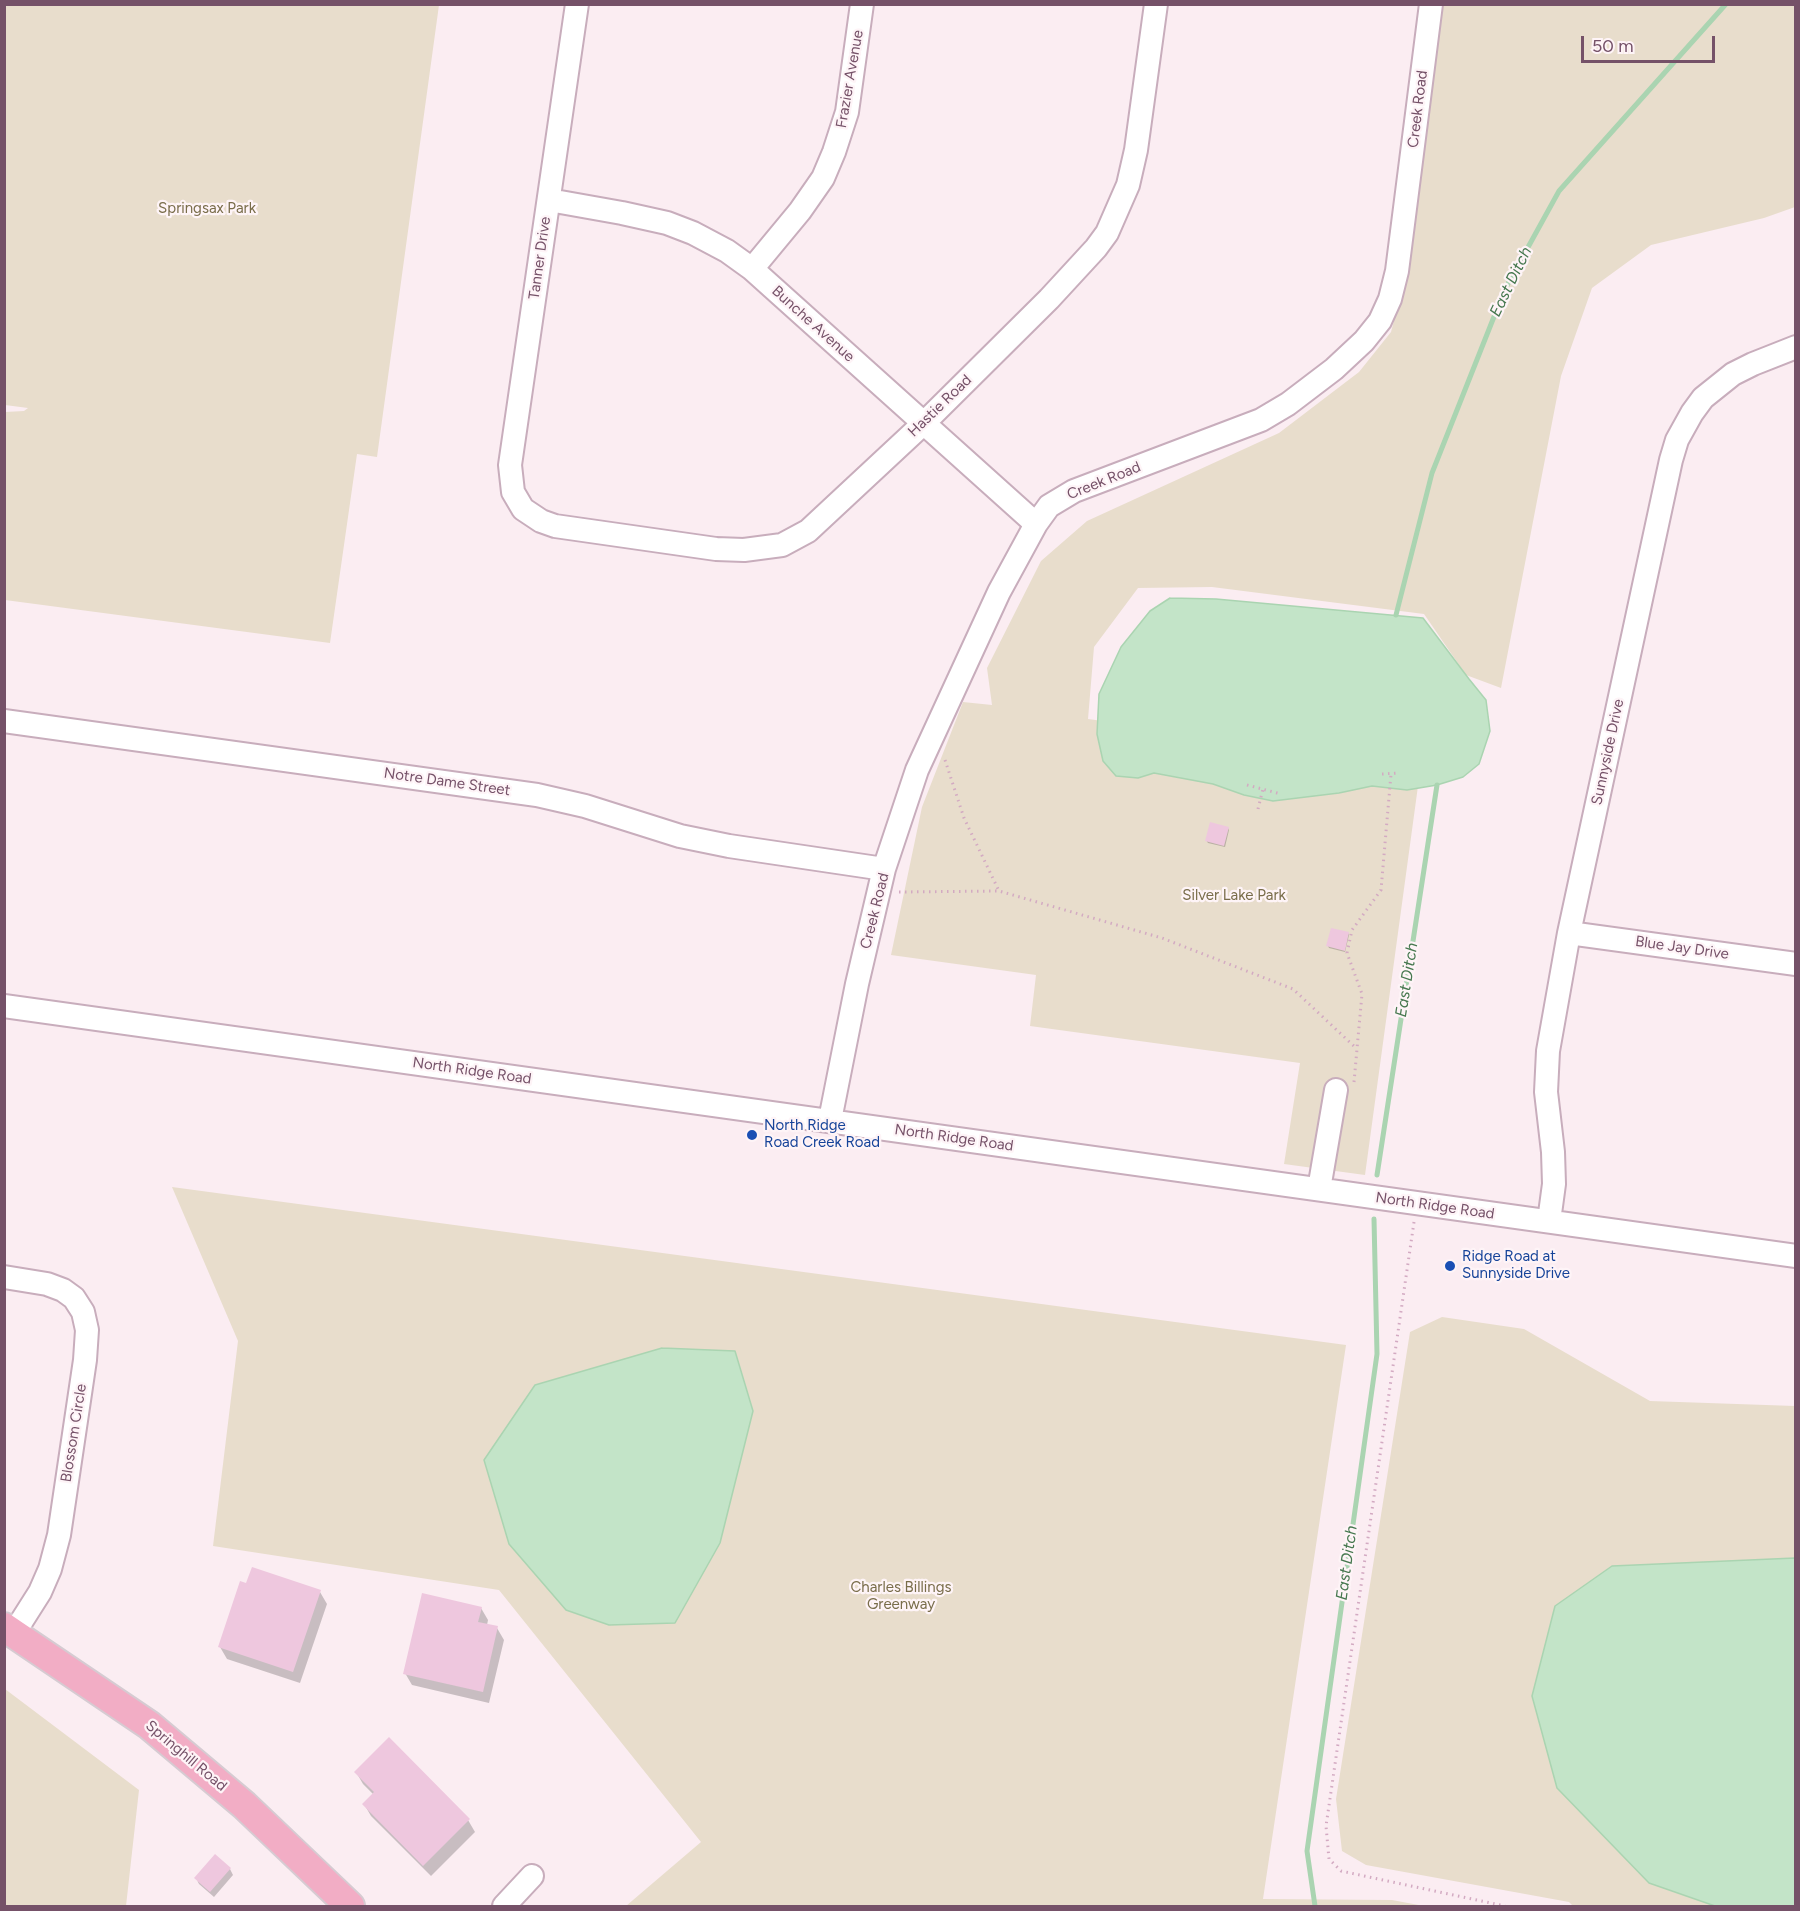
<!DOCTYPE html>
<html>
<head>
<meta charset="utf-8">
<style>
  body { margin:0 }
  #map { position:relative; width:1800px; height:1911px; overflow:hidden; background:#fbedf2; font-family:Figtree,sans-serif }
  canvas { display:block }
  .frame { position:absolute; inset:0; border:6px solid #755168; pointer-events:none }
  .scale { position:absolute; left:1581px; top:36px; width:134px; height:27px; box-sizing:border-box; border:3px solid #755168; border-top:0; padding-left:8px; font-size:18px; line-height:21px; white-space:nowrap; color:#755168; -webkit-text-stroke:4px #fef4f7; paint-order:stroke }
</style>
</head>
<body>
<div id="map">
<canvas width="1800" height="1911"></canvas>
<div class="frame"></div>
<div class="scale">50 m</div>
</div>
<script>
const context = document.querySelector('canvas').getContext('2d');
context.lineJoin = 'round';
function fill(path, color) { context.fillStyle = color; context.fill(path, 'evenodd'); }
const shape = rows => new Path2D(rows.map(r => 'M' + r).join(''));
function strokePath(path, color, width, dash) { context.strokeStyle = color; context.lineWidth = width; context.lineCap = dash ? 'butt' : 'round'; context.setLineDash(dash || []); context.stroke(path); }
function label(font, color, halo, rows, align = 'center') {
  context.font = font + ' Figtree,sans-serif'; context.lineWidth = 4.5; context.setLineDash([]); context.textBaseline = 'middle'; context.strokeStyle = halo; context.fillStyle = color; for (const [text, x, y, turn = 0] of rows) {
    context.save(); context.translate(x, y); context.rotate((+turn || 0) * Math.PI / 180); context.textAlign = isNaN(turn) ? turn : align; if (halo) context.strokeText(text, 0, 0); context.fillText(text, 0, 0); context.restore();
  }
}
fill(shape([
  [5,4,439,5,377,457,357,454,330,643,5,600,5,412,24,411,28,408,5,405],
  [1442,5,1795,5,1795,207,1764,218,1651,245,1592,288,1561,376,1501,688,1466,675,1424,614,1212,587,1138,588,1094,647,1088,719,1421,764,1365,1175,1284,1164,1300,1063,1030,1026,1036,975,891,955,922,807,963,702,992,705,987,668,1041,561,1087,521,1279,433,1359,372,1391,332,1407,272],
  [172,1187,1346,1345,1263,1899,1392,1900,1424,1906,626,1906,701,1842,499,1590,213,1546,238,1341],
  [1442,1317,1524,1329,1650,1401,1795,1406,1795,1906,1573,1906,1569,1902,1366,1865,1342,1851,1336,1799,1410,1332],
  [5,1689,139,1790,126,1906,5,1906]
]), '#e8ddcc');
const water = shape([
  [1170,598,1216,599,1423,618,1469,679,1486,700,1490,731,1479,764,1463,777,1437,785,1407,790,1372,786,1339,793,1273,801,1244,795,1213,784,1154,773,1138,778,1116,776,1103,761,1097,734,1099,694,1121,647,1150,611,1170,598],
  [662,1348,735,1351,753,1411,720,1543,675,1623,609,1625,566,1610,509,1544,484,1460,535,1385,662,1348],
  [1795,1558,1795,1906,1715,1906,1649,1883,1557,1788,1532,1696,1555,1606,1612,1566,1795,1558]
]);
fill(water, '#c3e4c8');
strokePath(water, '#aad4b1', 1.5);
fill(shape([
  [1228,828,1229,830,1225,847,1208,843,1206,840],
  [1348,933,1349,935,1345,952,1329,948,1328,946],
  [320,1592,327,1604,300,1683,227,1659,220,1647],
  [481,1608,488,1620,487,1625,497,1628,504,1640,489,1703,412,1685,405,1673],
  [356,1772,468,1820,475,1832,431,1876,371,1816,364,1804,374,1795,363,1784],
  [215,1856,230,1869,233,1875,214,1897,199,1884,196,1878]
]), '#0003');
strokePath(shape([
  [1396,615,1432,473,1505,289,1559,191,1726,4],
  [1377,1175,1437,785],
  [1315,1906,1307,1851,1377,1354,1374,1219]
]), '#aad4b1', 5);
fill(shape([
  [1210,822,1229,827,1224,846,1205,841],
  [1331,928,1349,932,1345,951,1326,946],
  [252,1567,321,1590,293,1672,218,1647,240,1581,246,1583],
  [422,1593,482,1607,478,1622,498,1626,483,1692,403,1674],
  [389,1737,470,1819,423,1866,362,1804,374,1792,354,1772],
  [215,1854,231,1868,210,1892,194,1878]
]), '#eec7de');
const minor = shape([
  [577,4,510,465,513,492,523,509,541,521,555,526,716,549,744,550,782,545,808,531,924,423,1049,299,1096,248,1107,233,1128,185,1136,150,1156,4],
  [549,200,622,213,667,223,693,233,727,251,752,269,1036,524],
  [752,269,800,211,823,178,834,152,847,112,862,4],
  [4,721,537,795,585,806,680,836,729,846,884,869],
  [1569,933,1796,964],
  [4,1006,1796,1256],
  [830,1120,857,984,884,869,917,770,999,592,1036,524,1049,506,1074,491,1261,420,1288,404,1334,369,1364,341,1380,321,1390,299,1397,271,1431,4],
  [1319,1189,1336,1090],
  [1549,1221,1554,1184,1553,1152,1546,1092,1548,1051,1569,933,1671,460,1677,440,1692,413,1703,398,1733,374,1753,364,1796,347],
  [4,1277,47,1284,63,1290,74,1298,83,1312,87,1330,85,1360,59,1535,50,1569,40,1592,14,1633],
  [504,1906,532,1876]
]);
const major = shape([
  [4,1627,149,1725,244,1805,350,1906]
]);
strokePath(minor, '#c8adbc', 26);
strokePath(major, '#d6cbd2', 32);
strokePath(shape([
  [945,760,964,818,999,891],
  [1382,774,1398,773],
  [1247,785,1281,794],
  [1258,809,1263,789],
  [899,892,999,891,1162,938,1293,989,1357,1049],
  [1354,1082,1362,994,1347,953,1352,930,1381,890,1391,774],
  [1414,1222,1326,1826,1329,1859,1341,1871,1505,1906]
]), '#d3aac2', 3, [1.5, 4.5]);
strokePath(minor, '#fff', 22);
strokePath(major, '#f2adc5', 28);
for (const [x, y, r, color] of [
  [752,1135,6,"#1a4fb4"],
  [1450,1266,6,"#1a4fb4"]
]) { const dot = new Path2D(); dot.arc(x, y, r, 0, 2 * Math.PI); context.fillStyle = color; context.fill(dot); strokePath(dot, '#fef4f7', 2); }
label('15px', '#755168', '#fef4f7', [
  ["Frazier Avenue",850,79,-80],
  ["Creek Road",1418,109,-83],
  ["Tanner Drive",540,258,-82],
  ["Bunche Avenue",813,324,42],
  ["Hastie Road",940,406,-44],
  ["Creek Road",1104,481,-22],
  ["Sunnyside Drive",1608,752,-78],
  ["Notre Dame Street",447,782,8],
  ["Creek Road",875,911,-76],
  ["Blue Jay Drive",1682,948,8],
  ["North Ridge Road",472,1071,8],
  ["North Ridge Road",954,1138,8],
  ["North Ridge Road",1435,1206,8],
  ["Blossom Circle",74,1433,-81],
  ["Springhill Road",186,1756,40]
]);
label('15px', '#796d4a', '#fef4f7', [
  ["Springsax Park",207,209],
  ["Silver Lake Park",1234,896],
  ["Charles Billings",901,1588],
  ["Greenway",901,1605]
]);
label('15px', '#164399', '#fef4f7', [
  ["North Ridge",764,1126],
  ["Road Creek Road",764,1143],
  ["Ridge Road at",1462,1257],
  ["Sunnyside Drive",1462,1274]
], 'left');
label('italic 16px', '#46784f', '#fef4f7', [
  ["East Ditch",1511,282,-64],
  ["East Ditch",1407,980,-81],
  ["East Ditch",1347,1563,-82]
]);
</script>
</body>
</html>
